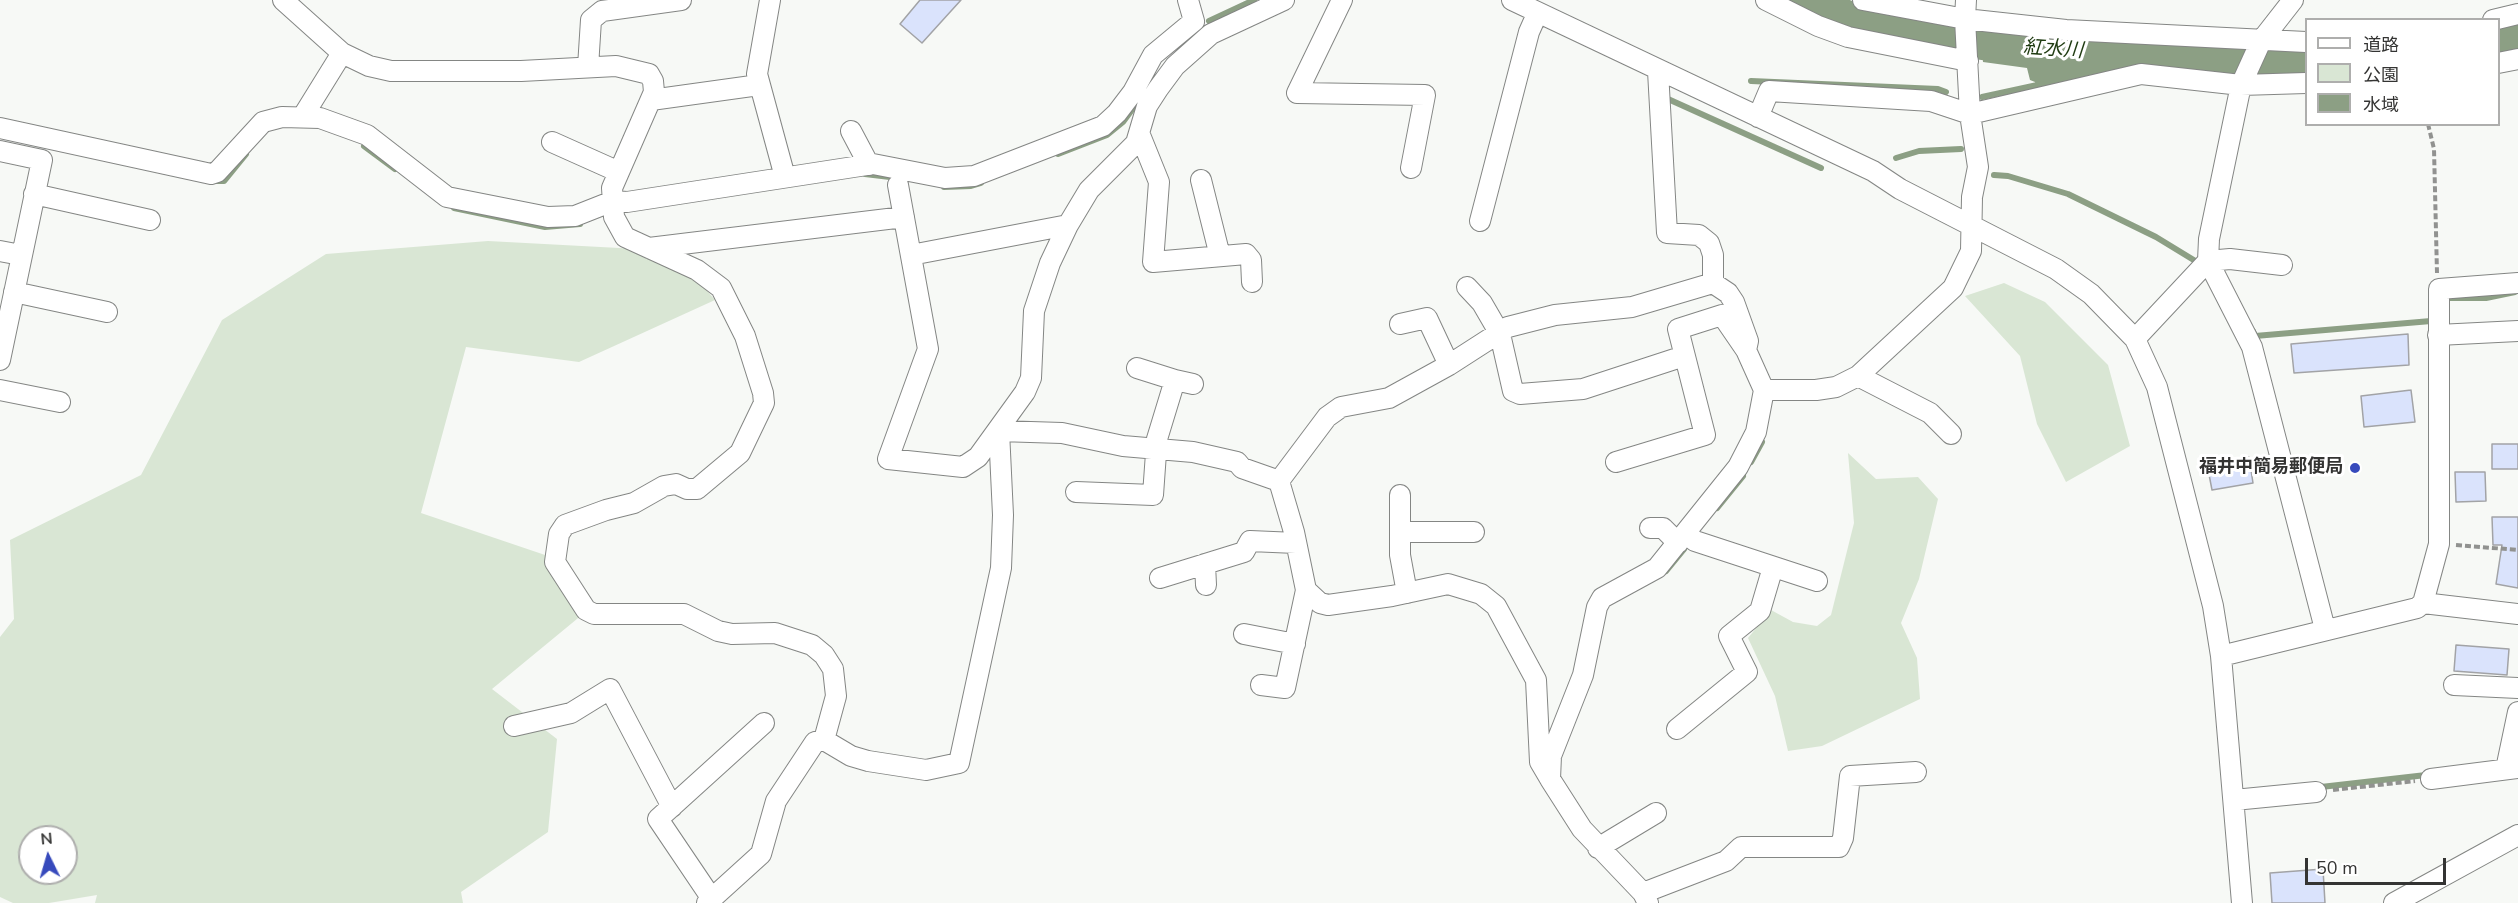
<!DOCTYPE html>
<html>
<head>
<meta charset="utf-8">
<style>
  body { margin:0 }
  #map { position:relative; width:2518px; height:903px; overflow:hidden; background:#f7f9f6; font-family:"Nunito Sans","Noto Sans JP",sans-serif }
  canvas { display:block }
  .legend { position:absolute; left:2305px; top:18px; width:195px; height:108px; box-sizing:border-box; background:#fff; border:2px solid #aeaead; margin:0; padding:8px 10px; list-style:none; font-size:18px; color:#343433 }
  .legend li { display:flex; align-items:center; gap:12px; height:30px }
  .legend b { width:30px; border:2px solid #aeaead }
  .north { position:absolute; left:18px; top:825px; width:60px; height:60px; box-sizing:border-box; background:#fff; border:2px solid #aeaead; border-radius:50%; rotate:355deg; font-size:16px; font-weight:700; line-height:24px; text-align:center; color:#343433 }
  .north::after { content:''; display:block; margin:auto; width:21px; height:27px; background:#374abc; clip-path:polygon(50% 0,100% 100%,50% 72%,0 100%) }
  .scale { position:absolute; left:2305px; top:858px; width:141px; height:27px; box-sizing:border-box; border:3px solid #343433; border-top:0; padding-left:8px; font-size:18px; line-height:21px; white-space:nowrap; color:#343433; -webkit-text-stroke:4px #fff; paint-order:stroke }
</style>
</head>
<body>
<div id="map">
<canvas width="2518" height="903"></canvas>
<ul class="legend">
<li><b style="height:8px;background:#fff"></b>道路</li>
<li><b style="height:16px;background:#d9e6d4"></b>公園</li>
<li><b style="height:16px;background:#8c9f84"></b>水域</li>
</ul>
<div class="north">N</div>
<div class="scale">50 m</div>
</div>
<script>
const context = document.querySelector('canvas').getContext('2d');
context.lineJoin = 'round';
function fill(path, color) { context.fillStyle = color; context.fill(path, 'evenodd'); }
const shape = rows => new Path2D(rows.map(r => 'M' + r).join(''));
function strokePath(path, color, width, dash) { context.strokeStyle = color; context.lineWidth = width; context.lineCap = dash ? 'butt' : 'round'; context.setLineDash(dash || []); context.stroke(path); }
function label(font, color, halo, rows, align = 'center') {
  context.font = font + ' "Nunito Sans","Noto Sans JP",sans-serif'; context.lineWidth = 6; context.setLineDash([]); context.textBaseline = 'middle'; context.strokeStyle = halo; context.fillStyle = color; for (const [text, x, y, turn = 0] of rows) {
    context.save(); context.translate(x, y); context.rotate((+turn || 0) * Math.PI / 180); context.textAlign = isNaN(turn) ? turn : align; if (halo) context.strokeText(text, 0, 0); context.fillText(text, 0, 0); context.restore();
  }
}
fill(shape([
  [488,241,638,249,693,274,715,300,579,362,466,347,421,513,548,556,583,614,492,689,557,739,548,832,461,892,463,903,95,903,97,895,49,903,13,903,0,897,0,637,14,619,10,540,141,475,222,320,326,254],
  [30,837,66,837,66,873,30,873],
  [2004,283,2045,302,2108,365,2130,446,2066,482,2037,424,2020,356,1965,296],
  [1848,453,1876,479,1918,477,1938,499,1919,579,1901,623,1917,658,1920,699,1822,746,1788,751,1775,696,1748,638,1771,610,1793,622,1817,626,1831,615,1854,523]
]), '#d9e6d4');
fill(shape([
  [2518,22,2518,52,2499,55,2499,25],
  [1987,31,2154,44,2306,52,2306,79,2144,70,2038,91,2035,82,2030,80,2027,68,1983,62,1981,37]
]), '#8c9f84');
strokePath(shape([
  [1209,21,1254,0],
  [1751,81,1938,89,1946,92],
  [1982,97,2042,84],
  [1668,99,1821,168],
  [364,146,395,169],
  [1058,154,1107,135,1123,122,1134,107],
  [1896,158,1919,151,1961,149],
  [865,174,890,177],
  [1994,175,2008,176,2068,194,2156,237,2197,262],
  [209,181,224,181,246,154],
  [944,187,971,186,981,183],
  [454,208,545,227,580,224],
  [2448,298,2486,298,2515,292],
  [2253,331,2255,336,2431,321,2431,314],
  [1751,462,1762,442],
  [1717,508,1743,476],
  [1666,571,1684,549],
  [2321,787,2426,775]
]), '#8c9f84', 6);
strokePath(shape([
  [1807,0,1874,29,2028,49]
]), '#8c9f84', 34);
const building = shape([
  [920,0,961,0,922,43,900,24,920,0],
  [2408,334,2409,365,2294,373,2291,344,2408,334],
  [2411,390,2415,422,2364,427,2361,396,2411,390],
  [2492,444,2518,444,2518,469,2492,469,2492,444],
  [2249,457,2253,483,2212,490,2207,464,2249,457],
  [2455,472,2485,472,2486,501,2456,502,2455,472],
  [2492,517,2518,517,2518,588,2496,584,2502,545,2493,545,2492,517],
  [2456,645,2509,649,2507,675,2454,671,2456,645],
  [2323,869,2325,903,2272,903,2270,873,2323,869]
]);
fill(building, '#dae3fc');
strokePath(building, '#a2a3a6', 1.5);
const minor = shape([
  [283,0,342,53,369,66,391,71,521,71,616,66,649,74,653,81,654,92,612,188,614,217,625,237,697,270,721,288,745,336,763,393,764,403,740,453,697,489,687,489,676,484,664,486,634,503,606,510,565,525,559,534,555,562,586,610,594,614,684,614,718,631,732,634,775,633,812,645,824,655,833,669,836,696,824,740],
  [770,0,757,74,785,177],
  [1342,0,1297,93,1425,95,1411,168],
  [1512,0,1873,171,1900,189,2056,269,2091,294,2135,339,2157,387,2213,606,2221,656,2242,903],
  [1766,0,1818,26,1848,37,1968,61],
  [1863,0,1965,19,2066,30,2306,42],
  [2493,20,2518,14],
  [2498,63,2518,59],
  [588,67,591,20,602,11,681,0],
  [1658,71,1667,233,1699,235,1709,243,1713,255,1713,283],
  [651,100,759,85],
  [303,116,342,53],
  [1758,117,1769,91,1931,101,1970,114,2141,74,2241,85,2306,83],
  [0,128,211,174,217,172,263,122,282,117,320,118,367,135,447,197,548,217,575,216,613,201,627,202,873,164,945,178,974,176,1103,126,1117,113,1133,92,1153,55,1194,21,1188,0],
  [851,131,869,165],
  [1140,135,1159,182,1153,262,1246,254,1251,260,1252,282],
  [552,142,619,172],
  [0,151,42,160,0,360],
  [1201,180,1220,256],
  [898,185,928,349,888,459,963,467,978,457,1025,392,1031,378,1034,311,1050,263,1068,225,1089,190,1136,143,1147,106,1158,89,1175,66,1211,34,1284,0],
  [34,194,150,220],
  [1480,221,1529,32,1537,14],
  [649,248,904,217],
  [0,251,21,255],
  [911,255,1068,225],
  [2208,261,2252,347,2325,629],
  [2208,261,2230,259,2282,265],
  [1467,287,1482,303,1500,334,1513,391,1520,394,1583,389,1684,356],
  [14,292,107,312],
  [1400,324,1427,318,1449,365],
  [2438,335,2518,331],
  [2135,339,2208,261,2209,239,2241,85,2261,41,2293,0],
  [1858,376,1930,413,1951,434],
  [1175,380,1193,384],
  [0,390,60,402],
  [1616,462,1705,435,1678,329,1722,315,1746,350,1764,390],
  [1279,481,1327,417,1341,407,1389,398,1449,365,1508,327,1555,315,1632,307,1713,283,1728,293,1734,302,1748,341,1746,350],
  [1076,492,1153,495,1157,439,1175,380,1137,368],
  [1400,495,1400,555,1407,593],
  [1650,528,1663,528,1678,543],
  [1400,532,1474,532],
  [1686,534,1695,541,1817,581],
  [1205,564,1206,585],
  [1160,578,1244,552,1250,541,1296,543],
  [2423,603,2518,614],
  [1244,634,1295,644],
  [2221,656,2417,608,2423,603,2439,544,2439,289,2518,283],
  [1261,685,1285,688,1306,590],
  [2454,685,2518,688],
  [514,726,571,713,610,689,672,807],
  [1677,729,1747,672,1729,636,1760,611,1773,567],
  [2506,769,2518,712],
  [2431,779,2518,768],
  [2234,800,2316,792],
  [1598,848,1656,813],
  [1643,893,1726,861,1741,847,1839,847,1843,838,1850,776,1916,772],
  [712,899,658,819,764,723],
  [707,903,761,854,776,801,815,742,824,740,851,756,868,761,926,770,959,763,1001,568,1003,515,999,431,1062,433,1123,446,1193,452,1237,462,1242,468,1279,481,1294,532,1306,590,1320,603,1328,605,1392,596,1448,584,1481,594,1496,606,1536,680,1540,762,1550,779],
  [1648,903,1643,893,1582,829,1550,779,1551,756,1583,675,1597,607,1602,598,1657,568,1738,467,1756,432,1764,390,1816,390,1836,387,1858,376,1953,288,1971,251,1972,197,1978,167,1970,114,1965,19,1966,0],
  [2394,903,2518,835]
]);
strokePath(minor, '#848684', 22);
strokePath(shape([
  [2428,124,2434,149,2437,273],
  [2456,545,2518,550],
  [2333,790,2415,781]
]), '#919290', 4, [6, 3]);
strokePath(minor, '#fff', 20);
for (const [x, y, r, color] of [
  [2355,468,6,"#374abc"]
]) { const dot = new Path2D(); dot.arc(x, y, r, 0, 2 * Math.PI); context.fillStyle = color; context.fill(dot); strokePath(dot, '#fff', 2); }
label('bold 18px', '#343433', '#fff', [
  ["福井中簡易郵便局",2343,468]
], 'right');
label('italic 20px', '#1f3b11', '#fff', [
  ["紅水川",2053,50,4]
]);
</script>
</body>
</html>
